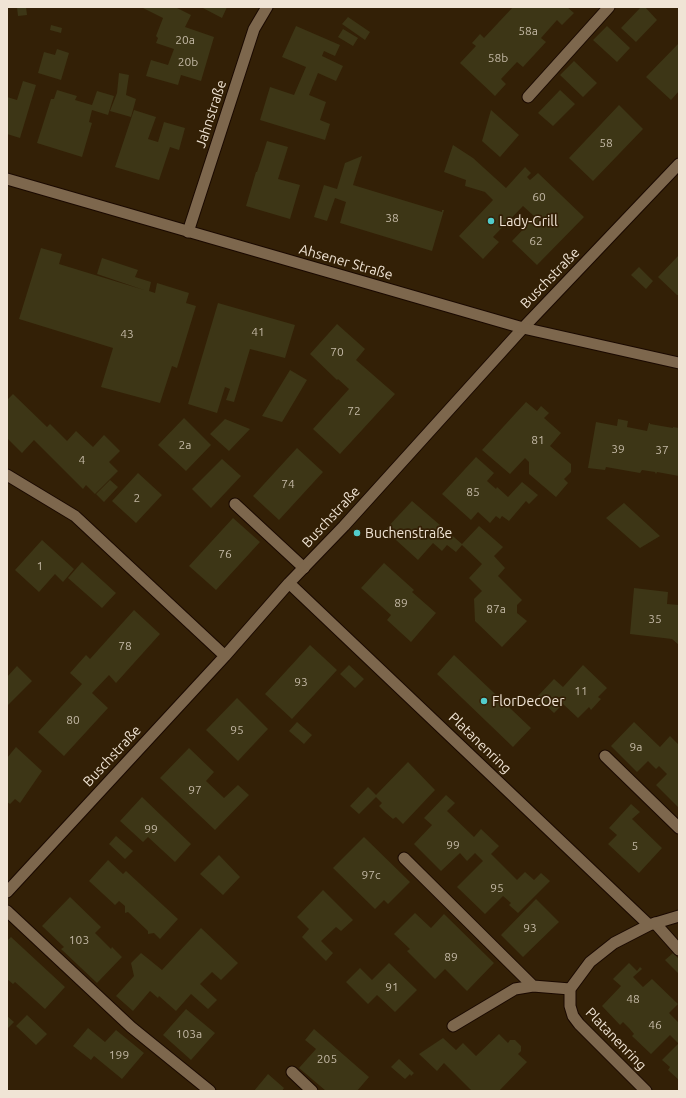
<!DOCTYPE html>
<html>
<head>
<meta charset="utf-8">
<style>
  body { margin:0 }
  #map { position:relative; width:686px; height:1098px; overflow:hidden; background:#332006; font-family:Ubuntu,sans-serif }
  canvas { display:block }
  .frame { position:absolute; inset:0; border:8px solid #f0e4d5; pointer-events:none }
</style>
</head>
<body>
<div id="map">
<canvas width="686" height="1098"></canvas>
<div class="frame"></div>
</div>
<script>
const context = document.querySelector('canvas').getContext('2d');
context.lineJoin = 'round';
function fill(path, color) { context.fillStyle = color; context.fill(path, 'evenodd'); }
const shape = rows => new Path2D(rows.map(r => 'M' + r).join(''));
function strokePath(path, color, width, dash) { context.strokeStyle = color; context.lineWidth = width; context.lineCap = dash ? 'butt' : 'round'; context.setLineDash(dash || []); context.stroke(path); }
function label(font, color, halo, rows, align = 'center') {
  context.font = font + ' Ubuntu,sans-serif'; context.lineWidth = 3.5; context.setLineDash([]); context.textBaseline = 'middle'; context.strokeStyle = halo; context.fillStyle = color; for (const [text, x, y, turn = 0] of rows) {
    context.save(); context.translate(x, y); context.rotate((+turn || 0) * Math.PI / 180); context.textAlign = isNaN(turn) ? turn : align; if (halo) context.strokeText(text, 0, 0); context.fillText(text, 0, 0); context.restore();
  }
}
fill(shape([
  [17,7,26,7,27,15,18,16],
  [141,7,175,7,191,15,185,27,214,37,201,81,181,75,178,85,146,76,151,60,168,65,174,49,156,43,158,38,156,36,163,18],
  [201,7,227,7,222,18],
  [513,7,567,7,574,13,562,25,557,20,541,38,546,42,523,67,517,62,501,79,506,84,495,96,460,63,476,46,472,43,480,34,484,38],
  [641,7,645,7,657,20,636,42,621,28],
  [348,17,370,32,365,40,342,24],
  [51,25,62,28,61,33,50,30],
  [296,26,340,45,335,56,324,51,322,56,343,66,336,81,318,73,309,95,326,102,320,120,330,124,325,140,260,120,270,87,294,95,306,67,282,57],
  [607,26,630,48,617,62,593,40],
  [343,29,358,38,353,46,338,37],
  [679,43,679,91,671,100,646,77],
  [57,49,69,53,61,80,38,73,44,52,55,55],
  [574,61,597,83,583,97,560,75],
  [119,73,129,75,126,95,136,99,131,117,110,111,117,93],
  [23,81,36,85,20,138,7,134,7,97,17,100],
  [57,90,77,96,75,100,92,105,97,91,114,96,108,115,92,110,89,122,92,123,82,157,37,143,51,99,54,99],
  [560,90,575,104,553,126,538,113],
  [619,105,643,129,593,181,569,158],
  [134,110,156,117,148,139,158,142,164,122,185,128,179,150,170,147,159,180,115,167],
  [491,110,519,135,500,157,482,141],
  [267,141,288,147,278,179,300,185,290,219,246,206,256,172,257,172],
  [453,145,473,158,506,188,525,167,531,173,527,177,530,180,538,173,584,217,537,265,512,241,535,217,523,206,493,237,499,242,483,259,459,236,493,200,485,192,465,186,466,180,444,172],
  [362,156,353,185,442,212,442,210,444,210,432,251,340,223,346,202,335,198,327,221,314,217,324,185,337,189,345,163],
  [41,248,62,254,59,264,144,290,97,274,102,258,138,270,135,277,151,282,149,291,155,293,157,283,189,293,186,303,196,306,177,368,172,366,160,403,101,387,113,348,19,319],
  [679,255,679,295,677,295,658,277],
  [639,267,653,281,646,289,631,275],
  [218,303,295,325,285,358,250,349,234,402,226,400,230,389,225,387,217,413,188,404],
  [337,324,365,349,356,360,395,394,340,454,313,429,349,389,338,379,349,368,337,380,310,354],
  [290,370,307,380,282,422,262,416],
  [13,394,47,427,50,424,67,441,76,431,93,447,104,435,120,451,109,462,118,471,95,494,86,485,83,489,34,440,22,453,7,438,7,400],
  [526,402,537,411,541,406,549,413,544,418,561,433,550,446,571,464,571,472,564,479,568,483,556,497,529,474,529,462,525,458,510,474,482,450],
  [184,418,211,445,186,471,158,445],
  [225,419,250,429,229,451,210,434],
  [618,419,628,421,627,427,647,431,649,423,650,423,650,424,673,428,673,427,679,428,679,476,657,472,656,474,655,472,642,470,640,473,606,467,605,470,588,468,596,422,617,426],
  [297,448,323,472,279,520,253,496],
  [476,457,494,473,487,481,496,489,497,487,508,497,522,482,538,495,529,504,526,501,509,521,502,516,500,519,496,516,490,523,478,512,471,520,442,494],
  [222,459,241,476,211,508,192,489],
  [138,473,162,495,136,523,112,501],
  [110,480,118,487,104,502,96,494],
  [412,501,462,544,479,526,503,547,494,556,505,568,498,576,522,600,517,605,517,613,527,621,502,647,475,621,474,599,482,591,469,578,482,564,462,545,456,552,447,545,442,551,433,543,418,560,385,530],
  [624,503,660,536,640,548,606,518],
  [233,518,260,542,216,590,189,566],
  [42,540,74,569,63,582,55,574,39,592,15,570],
  [82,562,116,593,102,608,68,578],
  [384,563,414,590,412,592,436,613,411,642,387,620,391,615,361,588],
  [634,588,668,592,667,604,679,605,679,645,672,639,630,634],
  [134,610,160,634,116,683,109,675,92,693,108,708,64,756,38,732,82,684,70,673,86,655,90,659],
  [310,645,337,670,292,719,265,694],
  [454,655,531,728,513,747,437,674],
  [349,665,364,679,355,688,340,674],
  [583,665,607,688,598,697,601,699,591,710,589,707,578,718,563,704,554,713,537,697,554,679,563,687],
  [17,666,32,681,7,706,7,677],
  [237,698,268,729,238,761,206,730],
  [297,722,312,735,304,744,289,731],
  [634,722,660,747,670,736,679,745,679,808,656,785,667,774,659,766,656,769,648,761,637,772,611,746],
  [16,747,42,771,20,803,15,799,10,804,7,802,7,758],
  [189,748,214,772,206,781,224,798,238,785,249,795,215,830,160,778],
  [408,762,435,790,403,824,396,817,393,819,386,813,379,806,382,803,376,797,359,814,350,806,368,787,376,795],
  [446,795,455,803,447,811,474,837,481,829,499,846,491,854,517,880,525,872,534,880,541,873,550,881,518,913,509,905,511,903,503,896,485,914,457,887,483,861,475,853,467,861,460,853,441,871,414,844,432,825,424,818],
  [142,797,191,844,175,862,148,837,143,842,120,821],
  [631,804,640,812,632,819,662,848,639,873,608,844,617,835,609,828],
  [116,836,133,851,125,859,109,844],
  [364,837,410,882,388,904,384,900,375,909,333,868],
  [219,855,240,877,223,895,200,874],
  [108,860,123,874,126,871,178,919,160,939,154,933,148,934,148,931,128,912,125,913,125,906,119,901,115,905,89,881],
  [323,890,353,920,341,931,336,927,321,941,333,953,326,961,302,937,309,929,297,917],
  [70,897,101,927,95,933,111,949,112,947,122,957,97,983,61,949,64,947,42,926],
  [536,899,559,922,523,957,501,935],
  [415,913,431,928,444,914,494,963,467,991,445,969,435,979,407,951,410,949,394,934],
  [201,928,238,963,221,980,212,972,200,984,217,1000,208,1009,191,994,176,1011,159,996,158,998,150,991,133,1011,116,996,134,976,131,963,141,953,162,970],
  [11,937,65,987,45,1009,15,982,13,984,7,979,7,941],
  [673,953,679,959,679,974,665,960],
  [389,963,417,990,395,1012,377,995,368,1004,346,982,360,968,372,980],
  [629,963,637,971,640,967,642,969,633,977,643,987,652,979,678,1004,669,1013,679,1023,679,1042,678,1043,670,1035,651,1054,632,1036,634,1034,629,1028,623,1022,620,1025,602,1006,621,986,613,979],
  [186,1009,215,1033,191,1060,163,1035],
  [27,1015,47,1034,36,1045,16,1026],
  [7,1016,14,1022,7,1029],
  [88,1028,105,1042,116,1030,144,1053,122,1079,94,1056,91,1060,73,1046],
  [314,1029,369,1077,357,1091,326,1091,299,1068,316,1049,305,1040],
  [499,1034,508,1043,510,1040,515,1040,521,1046,521,1051,518,1054,527,1062,499,1091,472,1091,444,1063,437,1071,419,1054,443,1038,456,1050,463,1043,476,1056],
  [679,1043,679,1080,668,1070,670,1067,662,1060],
  [399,1059,414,1073,411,1076,410,1074,405,1079,391,1067],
  [268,1074,284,1088,282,1091,254,1091]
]), '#3d3616');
const service = shape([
  [235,504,304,568],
  [605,756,679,828],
  [404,858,533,986],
  [655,923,679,950],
  [453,1026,515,989,533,986,570,989]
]);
const minor = shape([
  [528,97,609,7],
  [188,232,254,29,267,7],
  [7,475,75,516,225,656],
  [289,583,649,925,679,916],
  [7,892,225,656,289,583,344,526,523,328,679,164],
  [7,911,131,1027,210,1091],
  [292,1072,312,1091],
  [646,1091,579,1024,573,1016,570,1006,570,989,590,962,614,943,649,925]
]);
const secondary = shape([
  [7,179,523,328,679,363]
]);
strokePath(service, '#1a0900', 13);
strokePath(minor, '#1a0900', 13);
strokePath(secondary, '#1a0900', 13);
strokePath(service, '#7d674d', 11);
strokePath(minor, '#7d674d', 11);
strokePath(secondary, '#7d674d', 11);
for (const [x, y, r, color] of [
  [491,221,4,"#52cdcc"],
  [357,533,4,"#52cdcc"],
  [484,701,4,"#52cdcc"]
]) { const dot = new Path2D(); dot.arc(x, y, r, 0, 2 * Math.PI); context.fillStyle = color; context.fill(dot); strokePath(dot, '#332006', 1.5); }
label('12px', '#c3b8a5', null, [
  ["58a",528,31],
  ["20a",185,40],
  ["58b",498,58],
  ["20b",188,62],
  ["58",606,143],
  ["60",539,197],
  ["38",392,218],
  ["62",536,241],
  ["41",258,332],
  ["43",127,334],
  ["70",337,352],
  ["72",354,411],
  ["81",538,440],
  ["2a",185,445],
  ["39",618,449],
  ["37",662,450],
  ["4",82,460],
  ["74",288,484],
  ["85",473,492],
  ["2",137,498],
  ["76",225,554],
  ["1",40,566],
  ["89",401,603],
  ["87a",496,609],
  ["35",655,619],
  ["78",125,646],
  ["93",301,682],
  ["11",581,691],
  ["80",73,720],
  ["95",237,730],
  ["9a",636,747],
  ["97",195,790],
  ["99",151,829],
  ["99",453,845],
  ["5",635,846],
  ["97c",371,875],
  ["95",497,888],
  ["93",530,928],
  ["103",79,940],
  ["89",451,957],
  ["91",392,987],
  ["48",633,999],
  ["46",655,1025],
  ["103a",189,1034],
  ["199",119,1055],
  ["205",327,1059]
]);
label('14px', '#f0e4d5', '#332006', [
  ["Jahnstraße",211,114,-72],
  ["Ahsener Straße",346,262,16],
  ["Buschstraße",550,278,-46],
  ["Buschstraße",331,517,-47],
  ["Platanenring",480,743,44],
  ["Buschstraße",112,756,-47],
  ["Platanenring",616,1039,46]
]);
label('14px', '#f0e4d5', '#332006', [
  ["Lady-Grill",499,221],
  ["Buchenstraße",365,533],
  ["FlorDecOer",492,701]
], 'left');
</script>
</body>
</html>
